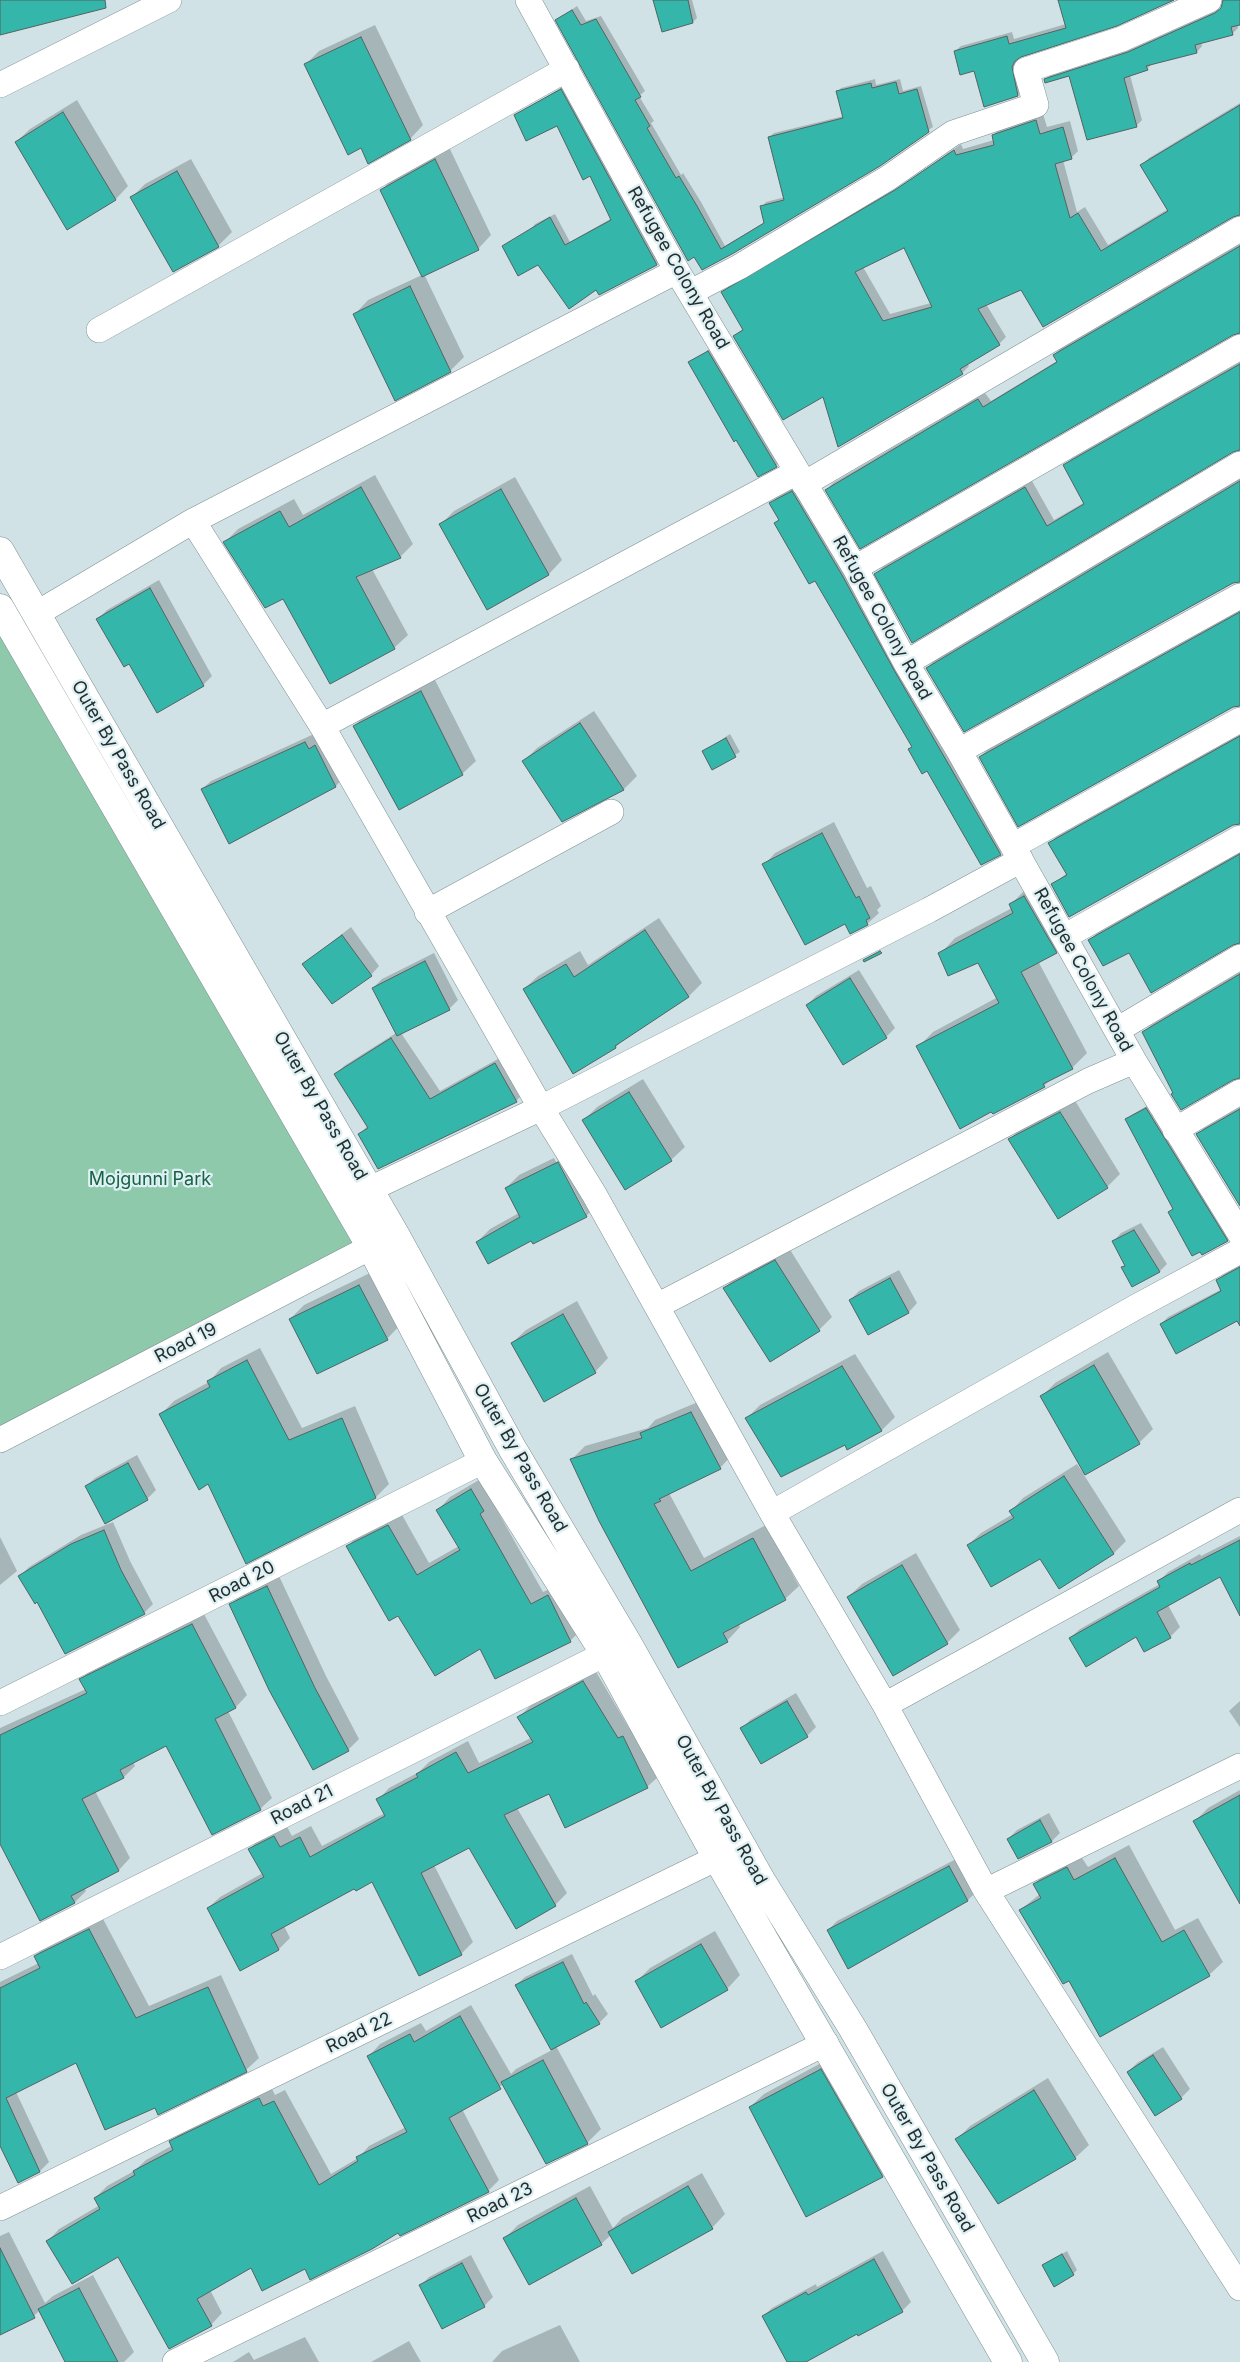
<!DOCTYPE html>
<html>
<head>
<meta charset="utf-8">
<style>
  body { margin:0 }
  canvas { display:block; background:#d0e2e6 }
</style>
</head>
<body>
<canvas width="1240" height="2362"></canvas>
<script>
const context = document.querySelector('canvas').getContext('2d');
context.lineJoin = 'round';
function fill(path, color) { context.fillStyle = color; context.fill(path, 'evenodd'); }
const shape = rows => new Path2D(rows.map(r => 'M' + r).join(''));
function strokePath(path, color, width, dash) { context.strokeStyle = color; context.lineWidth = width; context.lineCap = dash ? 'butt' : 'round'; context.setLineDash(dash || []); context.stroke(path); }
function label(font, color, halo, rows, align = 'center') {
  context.font = font + ' Inter,sans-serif'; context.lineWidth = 4.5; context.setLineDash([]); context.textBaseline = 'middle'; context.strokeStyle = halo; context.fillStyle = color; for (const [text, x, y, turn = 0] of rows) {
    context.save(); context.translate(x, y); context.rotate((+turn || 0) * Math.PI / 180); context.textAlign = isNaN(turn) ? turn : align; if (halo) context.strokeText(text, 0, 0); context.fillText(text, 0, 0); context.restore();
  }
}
fill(shape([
  [0,622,360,1241,0,1426]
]), '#8fc9ac');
fill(shape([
  [655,0,692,0,697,18,693,22,663,30],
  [1060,0,1171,0,1019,56,1017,61,1023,89,1018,95,985,106,975,70,955,51,961,46,1012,32,1014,39,1066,24],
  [1224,0,1240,0,1240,23,1237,24,1238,28,1233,33,1201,42,1202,46,1197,52,1153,63,1147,69,1130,75,1142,120,1137,125,1070,75,1045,80,1051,74,1135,47,1222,8],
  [577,6,586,21,601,16,645,91,639,96,654,121,651,123,681,175,683,173,701,202,725,246,765,222,762,207,766,202,785,197,769,137,774,133,844,116,837,92,841,88,875,79,876,85,900,79,903,91,921,86,933,127,703,268,557,20],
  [375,25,423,125,410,139,361,147,306,64,319,51],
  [566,85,661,259,657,264,600,293,597,288,538,264,504,246,531,230,535,224,555,214,570,242,612,218,590,175,558,124,515,115],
  [77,100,128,186,115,200,16,142,30,129],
  [1240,103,1240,214,1022,289,986,304,1006,337,999,344,967,363,969,366,962,373,824,395,734,336,744,328,723,293,730,285,904,184,961,144,963,149,994,140,993,136,1000,128,1043,114,1047,127,1070,121,1078,151,1071,158,1063,160,1077,212,1085,207,1108,245,1168,209,1142,165,1149,158],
  [904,246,931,303,890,314,863,267],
  [449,147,491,235,478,249,424,274,464,357,450,371,355,314,368,300,422,275,382,190,395,176],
  [191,159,232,232,218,246,173,271,132,197,145,184],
  [1240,244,1240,332,826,490,833,483,985,393,991,401,1057,361,1054,355,1061,348],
  [712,348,780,462,776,466,690,362],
  [1240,362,1240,449,1232,450,912,641,876,574,883,567,1032,481,1054,520,1085,502,1065,465,1072,458],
  [375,475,413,544,400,557,372,569,408,635,394,648,283,597,225,542,238,529,294,499,303,515],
  [515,477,562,560,549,574,487,608,441,524,454,511],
  [1240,479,1240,580,927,668,934,661],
  [798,486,1006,847,1000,854,981,863,816,579,776,523,780,519,771,503,777,497],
  [159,580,212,676,203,685,98,619,107,610],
  [1240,610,1240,704,980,757,987,750],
  [434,678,476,761,462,774,354,726,368,713],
  [594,711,637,776,624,789,563,820,524,761,537,748],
  [314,734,344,777,336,786,230,843,202,789,211,781],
  [730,734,740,752,713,768,704,751],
  [1240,734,1240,822,1052,885,1067,873,1050,843,1057,836],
  [834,822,867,888,871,886,881,906,877,910,879,913,867,924,845,923,764,865,775,853],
  [1240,852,1240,942,1129,952,1090,940,1097,933],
  [1025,890,1071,937,1056,952,1038,961,1087,1053,1072,1068,1052,1078,1044,1086,993,1113,918,1047,933,1032,998,997,978,961,940,954,955,938,1012,908,1010,905],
  [659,918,702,983,689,996,624,1039,616,1047,573,1072,524,989,538,976,580,951,588,965],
  [351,927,379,966,371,975,304,964],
  [434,953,458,1000,449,1009,401,1033,440,1091,505,1055,525,1092,516,1101,379,1167,360,1134,368,1125,335,1075,344,1066,396,1033,373,988,382,979],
  [859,970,895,1028,886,1037,807,1005,816,996],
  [1240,972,1240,1077,1174,1093,1144,1032,1151,1025],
  [643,1079,685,1147,671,1160,626,1188,584,1120,597,1107],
  [1074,1099,1120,1174,1107,1187,1010,1139,1023,1126],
  [1152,1103,1233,1235,1227,1240,1201,1250,1169,1212,1174,1208,1127,1120,1133,1114],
  [1240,1107,1240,1204,1197,1135,1204,1128],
  [570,1151,599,1204,586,1216,532,1239,477,1242,490,1229,519,1213,506,1188,519,1175,554,1158,583,1213,586,1213,556,1157],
  [1141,1223,1167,1264,1160,1271,1123,1268,1126,1265,1114,1241,1121,1233],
  [789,1248,832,1317,819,1330,725,1288,738,1274],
  [1240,1265,1240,1320,1176,1353,1161,1324,1168,1317,1222,1289,1217,1281,1224,1274],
  [899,1270,917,1303,909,1312,868,1334,850,1300,859,1291],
  [372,1272,400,1325,387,1339,290,1319,304,1305],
  [577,1301,608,1358,595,1372,512,1343,526,1330],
  [260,1348,302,1428,355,1406,389,1484,376,1497,247,1562,209,1483,161,1414,174,1401,209,1382,221,1368],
  [1108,1352,1153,1429,1139,1443,1084,1475,1126,1541,1114,1553,1060,1587,1041,1557,968,1545,981,1533,1013,1514,1011,1511,1023,1498,1077,1464,1084,1474,1085,1473,1041,1397,1055,1383],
  [855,1354,895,1417,882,1430,848,1448,845,1443,747,1418,760,1405],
  [705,1399,733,1454,720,1468,669,1493,704,1558,766,1525,799,1586,785,1599,739,1624,740,1627,727,1641,572,1459,585,1446,648,1428,655,1420],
  [137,1455,156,1490,147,1499,86,1486,95,1478],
  [484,1477,492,1501,543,1592,561,1584,583,1628,570,1641,480,1647,399,1614,348,1546,360,1533,401,1513,429,1563,459,1546,438,1510,450,1497],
  [113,1522,130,1561,153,1604,144,1613,37,1601,20,1576,29,1567,81,1535],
  [1240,1536,1240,1613,1220,1576,1168,1605,1180,1627,1170,1637,1137,1636,1070,1638,1080,1629,1160,1584,1158,1582,1168,1572,1200,1554,1201,1556],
  [0,1537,17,1571,0,1585],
  [916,1553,960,1630,947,1643,848,1597,862,1584],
  [279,1576,326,1676,359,1739,348,1750,231,1605,242,1593],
  [204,1614,247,1695,236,1707,228,1711,272,1798,260,1809,167,1745,133,1762,135,1766,124,1777,95,1791,130,1858,119,1870,84,1887,86,1891,75,1902,0,1842,0,1728,86,1689,81,1680,92,1668],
  [595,1670,629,1728,635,1725,659,1776,647,1787,550,1793,517,1808,567,1893,555,1905,470,1847,434,1865,473,1942,461,1954,373,1881,355,1888,284,1926,290,1938,279,1949,208,1908,220,1897,263,1873,250,1849,261,1837,286,1825,292,1836,311,1826,322,1846,385,1813,378,1800,389,1788,419,1772,429,1762,468,1741,479,1763,531,1738,519,1717,531,1705],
  [796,1693,816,1727,807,1736,742,1729,750,1720],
  [1240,1701,1240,1727,1229,1711],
  [1240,1790,1240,1902,1194,1822,1208,1808],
  [1049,1813,1060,1833,1052,1841,1008,1839,1017,1830],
  [1129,1845,1175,1930,1198,1918,1223,1962,1209,1975,1070,1979,1020,1910,1040,1894,1034,1884,1048,1871,1080,1855,1088,1867],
  [958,1858,977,1891,968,1900,848,1967,828,1930,837,1921],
  [102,1917,149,2006,221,1975,259,2058,246,2070,155,2106,77,2061,16,2092,49,2162,40,2171,18,2182,0,2143,0,1982,39,1963,35,1956,48,1944],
  [715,1931,740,1975,727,1989,637,1981,650,1968],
  [572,1954,593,1996,595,1994,608,2014,599,2023,556,2046,601,2129,587,2143,504,2084,462,2109,499,2180,488,2191,399,2231,306,2268,251,2266,210,2290,222,2313,211,2325,119,2255,48,2241,59,2229,100,2205,95,2198,107,2186,134,2171,146,2160,173,2145,171,2142,183,2130,271,2087,275,2095,285,2090,331,2174,358,2158,369,2146,406,2127,369,2056,380,2044,421,2023,426,2031,471,2005,511,2074,516,2069,552,2050,516,1985,525,1977],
  [1163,2047,1190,2089,1181,2098,1156,2114,1128,2072,1137,2063],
  [834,2056,896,2163,882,2176,750,2107,764,2094],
  [1048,2078,1089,2145,1075,2158,998,2202,957,2139,970,2126],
  [702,2173,725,2214,712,2228,611,2235,601,2244,505,2238,518,2225,590,2186,613,2228,622,2218],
  [9,2232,45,2303,53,2296,93,2275,134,2352,124,2362,66,2362,40,2310,34,2316,0,2334,0,2236],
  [883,2251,911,2302,902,2311,857,2332,803,2362,789,2362,763,2316,772,2308,816,2284,817,2287],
  [1067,2251,1077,2270,1073,2274,1043,2266],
  [471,2255,493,2297,484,2306,421,2285,429,2277],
  [560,2325,580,2362,492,2362,502,2351],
  [305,2337,319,2362,233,2362,249,2352,254,2360],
  [409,2341,421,2362,371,2362]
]), '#0003');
const building = shape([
  [0,0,105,0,106,8,0,35,0,0],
  [653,0,688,0,693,23,662,32,653,0],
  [1058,0,1174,0,1117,26,1021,57,1015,61,1012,67,1018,96,984,107,974,71,960,75,954,51,1007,36,1009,44,1066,28,1058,0],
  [1223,0,1240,0,1240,25,1231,27,1233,35,1195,45,1197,53,1146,66,1148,70,1124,78,1137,127,1087,140,1069,76,1045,83,1044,79,1128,52,1215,13,1221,8,1223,0],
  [572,10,581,25,596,19,641,97,635,100,650,126,647,128,676,178,679,176,697,206,721,249,764,223,760,206,784,200,768,137,843,118,836,91,871,83,872,88,896,82,899,94,917,89,929,132,880,166,732,254,702,270,694,257,688,261,555,20,572,10],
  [361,37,411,140,368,164,361,148,348,155,304,64,361,37],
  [561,89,657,265,599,295,596,290,569,309,538,265,518,276,502,246,550,217,565,245,611,220,590,176,583,180,557,126,526,141,514,115,561,89],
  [1240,105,1240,215,1233,217,1043,327,1021,290,978,309,1000,345,960,369,963,374,838,447,823,397,783,420,733,336,743,330,721,292,895,190,954,150,956,155,994,145,992,135,1036,120,1040,134,1063,127,1072,159,1055,164,1070,218,1078,213,1101,251,1168,211,1140,165,1240,105],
  [904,248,932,307,883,321,855,272,904,248],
  [63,112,116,200,67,230,15,142,63,112],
  [435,159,479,250,422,277,380,190,435,159],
  [177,171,219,247,173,272,130,197,177,171],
  [1240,246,1240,333,1233,335,860,549,825,490,978,399,983,407,1057,362,1053,355,1240,246],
  [410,286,451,372,395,401,353,314,410,286],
  [708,351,777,467,758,477,736,440,734,442,688,362,708,351],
  [1240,364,1240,450,1233,452,912,643,874,574,1025,487,1047,526,1084,504,1063,465,1240,364],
  [1240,481,1240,582,1233,583,964,732,926,668,1240,481],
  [361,487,401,558,356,577,395,649,330,684,283,599,265,608,223,542,280,511,289,527,361,487],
  [501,489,549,575,487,610,439,524,501,489],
  [792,491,842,575,894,670,1001,855,981,865,927,771,922,774,908,749,912,747,815,581,809,584,774,523,779,520,769,503,792,491],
  [150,588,204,686,157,713,129,664,124,667,96,619,150,588],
  [1240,612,1240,706,1233,707,1018,827,979,757,1240,612],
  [421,691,463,775,399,810,353,726,421,691],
  [580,723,624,790,562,822,522,761,580,723],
  [1240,736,1240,824,1233,825,1069,917,1051,884,1067,875,1048,843,1240,736],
  [726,738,736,757,712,770,702,751,726,738],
  [305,742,309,749,315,745,336,787,229,844,201,789,305,742],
  [822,833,856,898,859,896,870,918,866,920,868,925,850,934,845,924,805,945,762,864,822,833],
  [1240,854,1240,943,1233,945,1151,993,1129,953,1103,966,1088,940,1240,854],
  [1024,896,1057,953,1021,972,1073,1069,1043,1084,1045,1087,993,1114,991,1112,960,1129,916,1046,999,1003,978,963,948,976,938,953,1013,913,1009,904,1024,896],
  [645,930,689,997,615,1046,616,1048,573,1074,523,989,566,964,574,977,645,930],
  [342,935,372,976,332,1004,302,964,342,935],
  [880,951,882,953,864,962,863,960,880,951],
  [425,961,450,1010,397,1036,372,988,425,961],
  [1240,974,1240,1078,1233,1080,1181,1110,1171,1094,1173,1093,1142,1032,1240,974],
  [850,978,887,1038,843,1065,806,1005,850,978],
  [391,1038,430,1099,495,1063,517,1102,378,1169,358,1134,368,1128,334,1074,391,1038],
  [629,1092,672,1161,625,1190,582,1120,629,1092],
  [1146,1108,1228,1241,1202,1255,1200,1252,1192,1256,1168,1212,1173,1209,1125,1119,1146,1108],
  [1240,1109,1240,1206,1196,1134,1240,1109],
  [1060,1112,1108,1188,1058,1219,1008,1139,1060,1112],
  [558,1162,587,1217,533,1244,531,1241,488,1264,476,1242,520,1217,505,1188,558,1162],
  [1134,1230,1160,1272,1132,1287,1121,1267,1125,1266,1112,1241,1134,1230],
  [775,1260,820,1331,770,1362,723,1288,775,1260],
  [1240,1267,1240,1326,1237,1321,1176,1354,1160,1324,1221,1291,1216,1280,1240,1267],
  [890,1278,909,1313,868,1335,849,1300,890,1278],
  [359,1285,388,1340,317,1374,289,1319,359,1285],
  [563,1314,596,1373,544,1402,511,1343,563,1314],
  [247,1360,289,1440,342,1418,376,1498,246,1564,208,1484,199,1490,159,1414,210,1387,207,1381,247,1360],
  [1094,1365,1140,1444,1085,1475,1040,1396,1094,1365],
  [842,1366,882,1431,847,1450,845,1445,781,1477,745,1418,842,1366],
  [691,1412,721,1469,659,1499,661,1501,654,1504,691,1571,753,1538,786,1600,723,1633,728,1642,678,1668,599,1521,570,1459,642,1438,640,1433,691,1412],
  [128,1463,148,1500,105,1524,85,1486,128,1463],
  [1064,1476,1114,1554,1059,1589,1040,1559,991,1587,967,1545,1014,1518,1009,1511,1064,1476],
  [471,1489,484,1511,480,1514,531,1604,548,1595,571,1642,495,1679,480,1649,435,1676,398,1616,389,1621,346,1546,388,1525,417,1575,460,1550,436,1510,471,1489],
  [104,1530,121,1570,145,1614,65,1654,37,1602,35,1604,18,1576,71,1544,104,1530],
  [1240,1540,1240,1616,1220,1577,1157,1612,1171,1638,1144,1652,1136,1637,1086,1667,1069,1638,1160,1587,1157,1581,1190,1563,1191,1565,1240,1540],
  [902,1565,948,1644,893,1676,847,1597,902,1565],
  [267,1586,315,1688,349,1751,313,1770,269,1690,229,1604,267,1586],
  [192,1624,236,1708,215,1719,261,1810,212,1835,166,1746,120,1770,124,1778,82,1799,119,1871,71,1896,75,1903,40,1921,0,1844,0,1735,87,1693,79,1679,192,1624],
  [583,1681,618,1738,623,1736,648,1788,565,1828,549,1794,504,1815,556,1906,516,1929,469,1848,421,1873,462,1955,419,1976,372,1882,356,1891,354,1889,271,1934,279,1950,240,1971,207,1908,264,1877,248,1849,274,1836,280,1847,300,1837,310,1857,385,1816,376,1799,418,1777,416,1774,456,1752,468,1773,533,1742,517,1717,583,1681],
  [787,1701,808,1737,761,1764,740,1728,787,1701],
  [1240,1795,1240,1904,1193,1821,1240,1795],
  [1040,1820,1052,1842,1018,1859,1007,1839,1040,1820],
  [1115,1858,1162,1942,1184,1930,1210,1976,1100,2037,1069,1981,1063,1984,1019,1910,1041,1898,1033,1884,1067,1867,1074,1880,1115,1858],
  [949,1866,968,1901,848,1969,827,1930,949,1866],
  [89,1929,136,2018,208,1987,247,2072,158,2115,155,2108,105,2130,76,2063,6,2098,40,2172,18,2183,0,2146,0,1988,40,1968,34,1956,89,1929],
  [701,1944,728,1990,661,2028,635,1981,701,1944],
  [563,1962,584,2004,586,2002,600,2024,551,2050,515,1985,563,1962],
  [460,2016,501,2089,449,2118,489,2192,400,2236,398,2233,372,2249,310,2280,305,2269,262,2291,251,2268,197,2299,212,2326,169,2349,118,2257,72,2284,46,2241,100,2209,94,2198,135,2175,133,2171,173,2150,169,2141,259,2098,263,2106,274,2101,319,2185,358,2161,356,2157,407,2132,367,2056,410,2034,414,2042,460,2016],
  [1153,2055,1182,2099,1155,2116,1127,2072,1153,2055],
  [543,2060,588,2144,546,2164,501,2082,543,2060],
  [821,2069,883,2177,806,2217,749,2107,821,2069],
  [1034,2090,1076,2159,998,2204,955,2139,1034,2090],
  [688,2186,713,2229,632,2274,608,2232,688,2186],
  [576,2198,602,2245,529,2285,503,2238,576,2198],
  [0,2248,35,2318,0,2335,0,2248],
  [1062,2254,1074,2275,1054,2287,1042,2265,1062,2254],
  [874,2259,903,2312,858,2336,857,2334,806,2362,787,2362,762,2316,806,2292,808,2295,874,2259],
  [462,2263,485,2307,442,2329,419,2285,462,2263],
  [79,2288,118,2362,65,2362,38,2309,79,2288]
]);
fill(building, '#34b7aa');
strokePath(building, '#536361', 1);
const street = shape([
  [528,0,677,271,855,568,906,663,959,751,1134,1061,1240,1234],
  [0,85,169,0],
  [691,292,739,267,888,178,953,133,1036,105,1026,70,1122,39,1209,0],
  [99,330,567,69],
  [804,484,1240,229],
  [193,521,322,726,541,1108,594,1194,772,1513,885,1705,986,1891,1240,2288],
  [855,568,1240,347],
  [36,614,193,521,677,271],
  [906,663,1240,464],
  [322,726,797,472],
  [959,751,1240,596],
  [1013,846,1240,720],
  [427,912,611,812],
  [1064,937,1240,838],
  [1117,1030,1240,957],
  [1175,1130,1240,1092],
  [368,1190,541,1108,929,910,1021,860],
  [657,1306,1088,1081,1134,1061],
  [0,1440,371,1247],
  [772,1513,1136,1307,1240,1251],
  [0,1703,483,1461],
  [885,1705,1240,1510],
  [986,1891,1240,1766],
  [0,1957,605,1654],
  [0,2208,717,1858],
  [175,2362,826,2043]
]);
const primary = shape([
  [0,551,396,1236,512,1448,628,1644,761,1880,853,2029,1045,2362],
  [0,608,371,1247,483,1461,605,1654,717,1858,1008,2362]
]);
strokePath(street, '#7f9093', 26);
strokePath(primary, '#7f9093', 29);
strokePath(street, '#fff', 25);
strokePath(primary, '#fff', 28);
label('18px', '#262d2e', '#ddf0f3', [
  ["Refugee Colony Road",678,268,60],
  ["Refugee Colony Road",882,618,61],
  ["Outer By Pass Road",118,755,60],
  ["Refugee Colony Road",1083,970,61],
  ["Outer By Pass Road",320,1106,60],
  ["Road 19",186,1343,-27],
  ["Outer By Pass Road",520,1458,60],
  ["Road 20",242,1582,-27],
  ["Road 21",302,1805,-27],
  ["Outer By Pass Road",721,1810,61],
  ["Road 22",359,2033,-26],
  ["Outer By Pass Road",927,2158,60],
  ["Road 23",500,2203,-26]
]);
label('18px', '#186144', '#ddf0f3', [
  ["Mojgunni Park",150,1180]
]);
</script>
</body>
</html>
